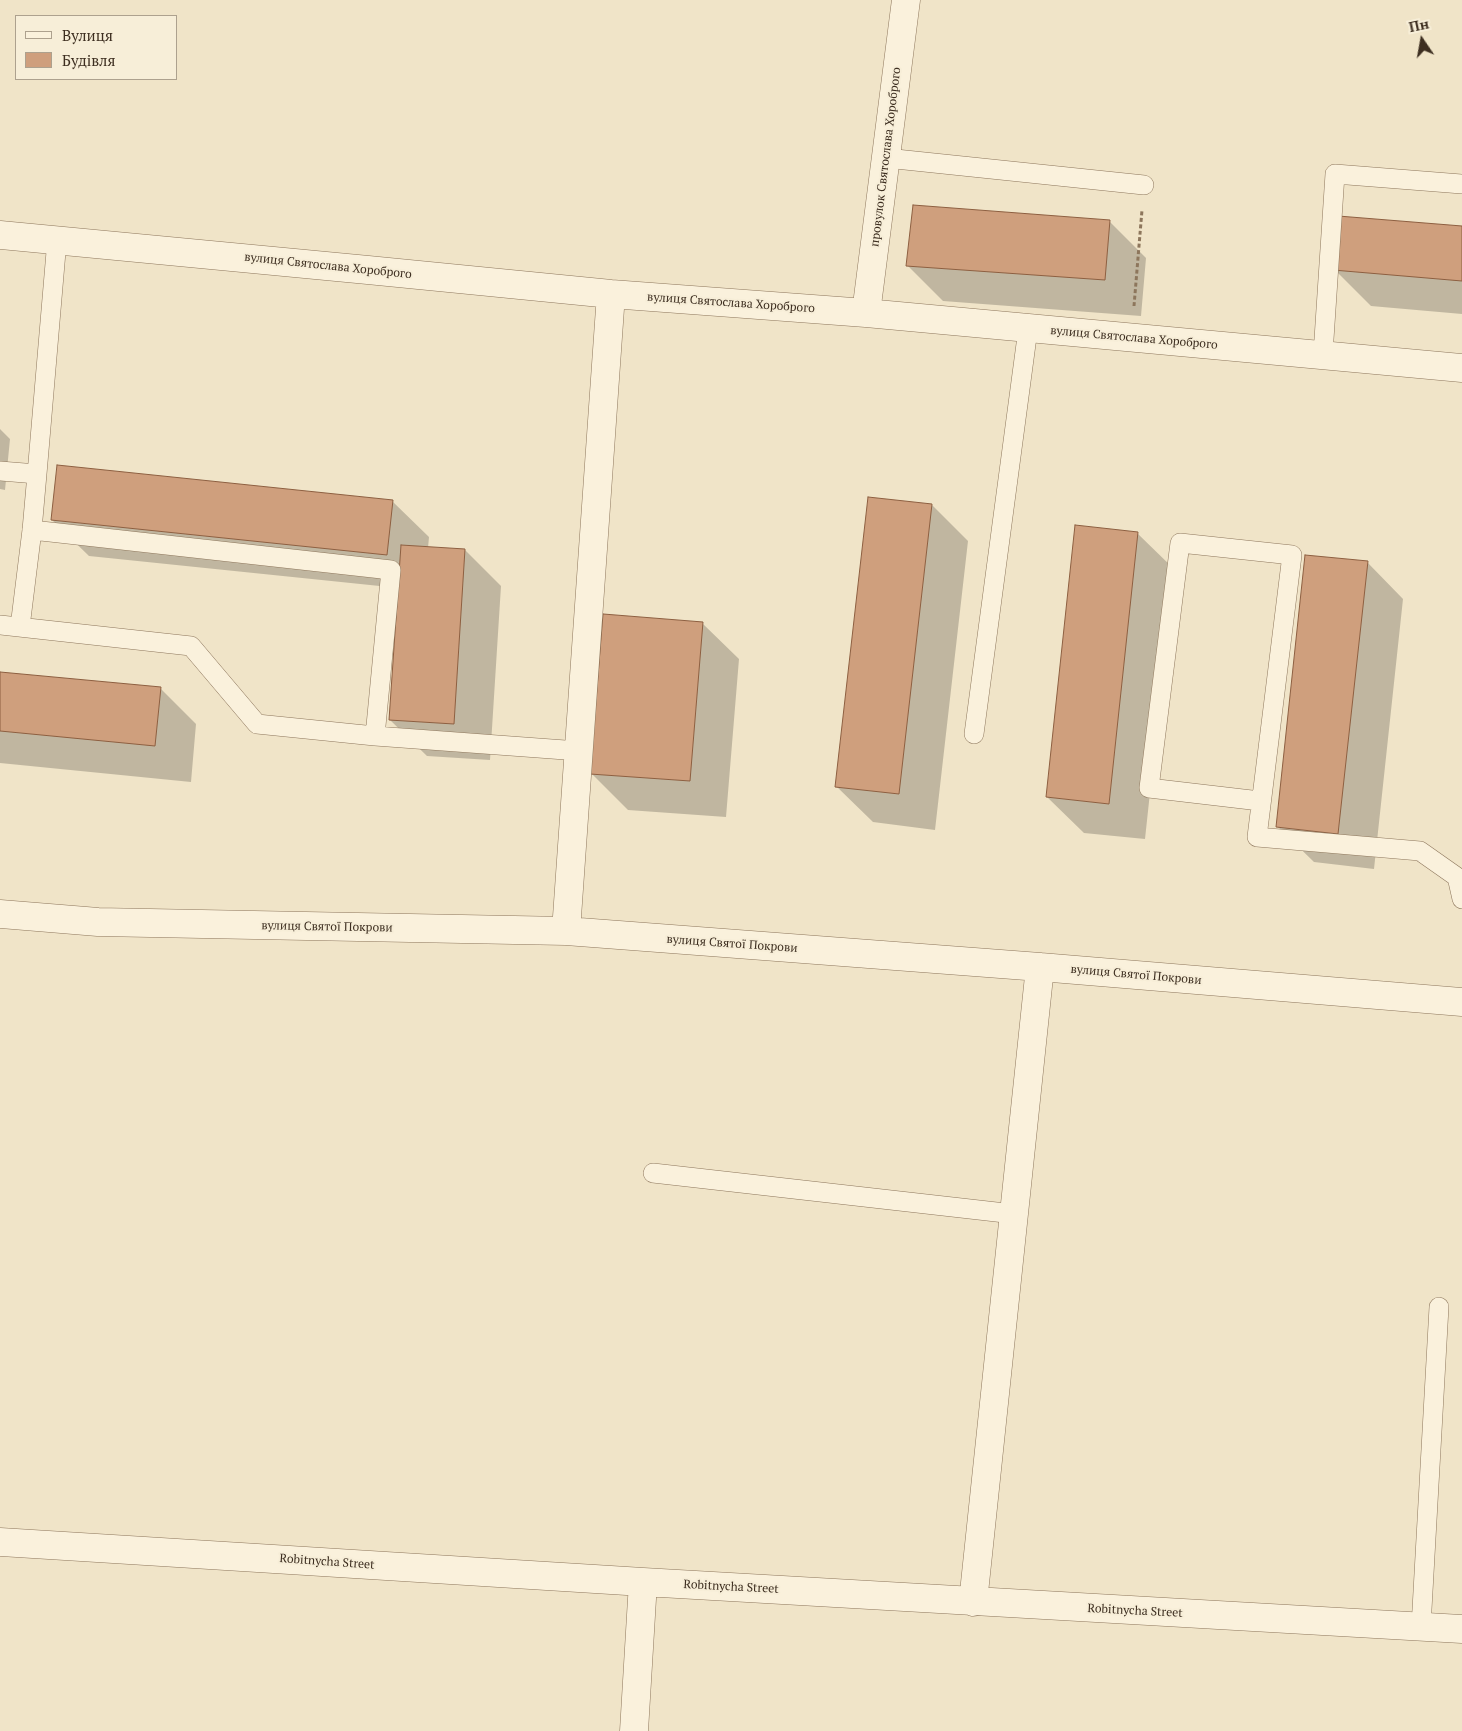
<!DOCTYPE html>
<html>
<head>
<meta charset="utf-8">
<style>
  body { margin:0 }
  #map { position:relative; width:1462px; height:1731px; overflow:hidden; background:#f0e4c8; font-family:"PT Serif",serif }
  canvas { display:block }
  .legend { position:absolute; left:15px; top:15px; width:162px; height:65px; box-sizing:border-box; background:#f7eed8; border:1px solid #ada18e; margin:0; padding:6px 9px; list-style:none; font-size:15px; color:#3d2e20 }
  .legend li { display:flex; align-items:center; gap:10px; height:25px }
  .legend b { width:25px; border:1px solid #ada18e }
  .north { position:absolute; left:1397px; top:15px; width:50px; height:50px; -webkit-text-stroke:4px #f7eed8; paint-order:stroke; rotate:348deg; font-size:14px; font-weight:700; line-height:20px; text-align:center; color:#3d2e20 }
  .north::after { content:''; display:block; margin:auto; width:18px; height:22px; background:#3d2e20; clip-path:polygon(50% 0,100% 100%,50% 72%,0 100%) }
</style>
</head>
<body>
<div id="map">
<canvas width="1462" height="1731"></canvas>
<ul class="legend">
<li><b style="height:6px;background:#faf1dc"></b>Вулиця</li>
<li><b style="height:14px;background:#cf9f7d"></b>Будівля</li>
</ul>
<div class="north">Пн</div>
</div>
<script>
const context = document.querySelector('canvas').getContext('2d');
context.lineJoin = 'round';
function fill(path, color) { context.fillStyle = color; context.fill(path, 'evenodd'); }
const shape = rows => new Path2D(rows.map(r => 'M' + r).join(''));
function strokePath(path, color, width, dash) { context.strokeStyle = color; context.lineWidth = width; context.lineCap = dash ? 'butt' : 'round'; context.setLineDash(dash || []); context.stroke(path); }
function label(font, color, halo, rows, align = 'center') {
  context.font = font + ' "PT Serif",serif'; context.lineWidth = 4; context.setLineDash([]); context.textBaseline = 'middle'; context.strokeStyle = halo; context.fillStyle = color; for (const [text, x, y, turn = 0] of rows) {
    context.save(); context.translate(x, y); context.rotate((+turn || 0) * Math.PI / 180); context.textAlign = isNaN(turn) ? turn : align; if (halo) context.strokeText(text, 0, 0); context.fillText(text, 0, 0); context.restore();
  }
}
fill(shape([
  [1110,222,1146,258,1141,316,943,301,907,265],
  [1462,227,1462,314,1371,306,1335,270],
  [0,429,10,439,5,490,0,489],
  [392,501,429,537,428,548,465,550,501,586,490,760,427,756,390,720,399,588,89,556,52,520],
  [932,505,968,541,935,830,873,822,836,786],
  [1137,533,1174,569,1145,839,1084,833,1047,797],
  [1367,562,1403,599,1374,869,1314,862,1277,826],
  [702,623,739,659,726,817,628,810,592,774],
  [0,673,160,688,196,724,191,782,0,763]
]), '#0003');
const building = shape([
  [913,205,1110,220,1105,280,906,266,913,205],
  [1338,216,1462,226,1462,281,1333,270,1338,216],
  [57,465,393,500,387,555,51,520,57,465],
  [868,497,932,504,899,794,835,787,868,497],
  [1075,525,1138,532,1109,804,1046,797,1075,525],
  [401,545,465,549,454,724,389,720,401,545],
  [1305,555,1368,561,1338,834,1276,827,1305,555],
  [603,614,703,622,690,781,590,774,603,614],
  [0,672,161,687,155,746,0,731,0,672]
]);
fill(building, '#cf9f7d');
strokePath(building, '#8d5f41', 1);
const lane = shape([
  [886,158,1144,185],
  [1323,354,1335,174,1462,184],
  [0,471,37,474,32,530,20,627],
  [37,474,57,240],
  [32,530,391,570,375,736],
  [0,625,191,646,257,724,375,736,579,751],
  [974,734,1028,329],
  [1260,801,1149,788,1180,543,1292,555,1257,837,1420,851,1457,877,1462,899],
  [653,1173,1014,1214],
  [1421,1627,1439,1307]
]);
const street = shape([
  [0,235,368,270,611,294,866,313,1462,368],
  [866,313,906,0],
  [0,914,98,922,566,931,1040,967,1462,1002],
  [566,931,611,294],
  [0,1542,643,1582,1462,1629],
  [973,1602,1040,967],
  [634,1731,643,1582]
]);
strokePath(lane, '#8d765c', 20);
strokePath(street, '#8d765c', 29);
strokePath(shape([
  [1134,306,1142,210]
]), '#8d765c', 3, [4, 2.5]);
strokePath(lane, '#faf1dc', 19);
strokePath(street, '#faf1dc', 28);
label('12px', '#3d2e20', '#f7eed8', [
  ["провулок Святослава Хороброго",886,157,-83],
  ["вулиця Святослава Хороброго",328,266,6],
  ["вулиця Святослава Хороброго",731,303,4],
  ["вулиця Святослава Хороброго",1134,338,5],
  ["вулиця Святої Покрови",327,927,1],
  ["вулиця Святої Покрови",732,944,4],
  ["вулиця Святої Покрови",1136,975,5],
  ["Robitnycha Street",327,1562,4],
  ["Robitnycha Street",731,1587,3],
  ["Robitnycha Street",1135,1611,3]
]);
</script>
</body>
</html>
